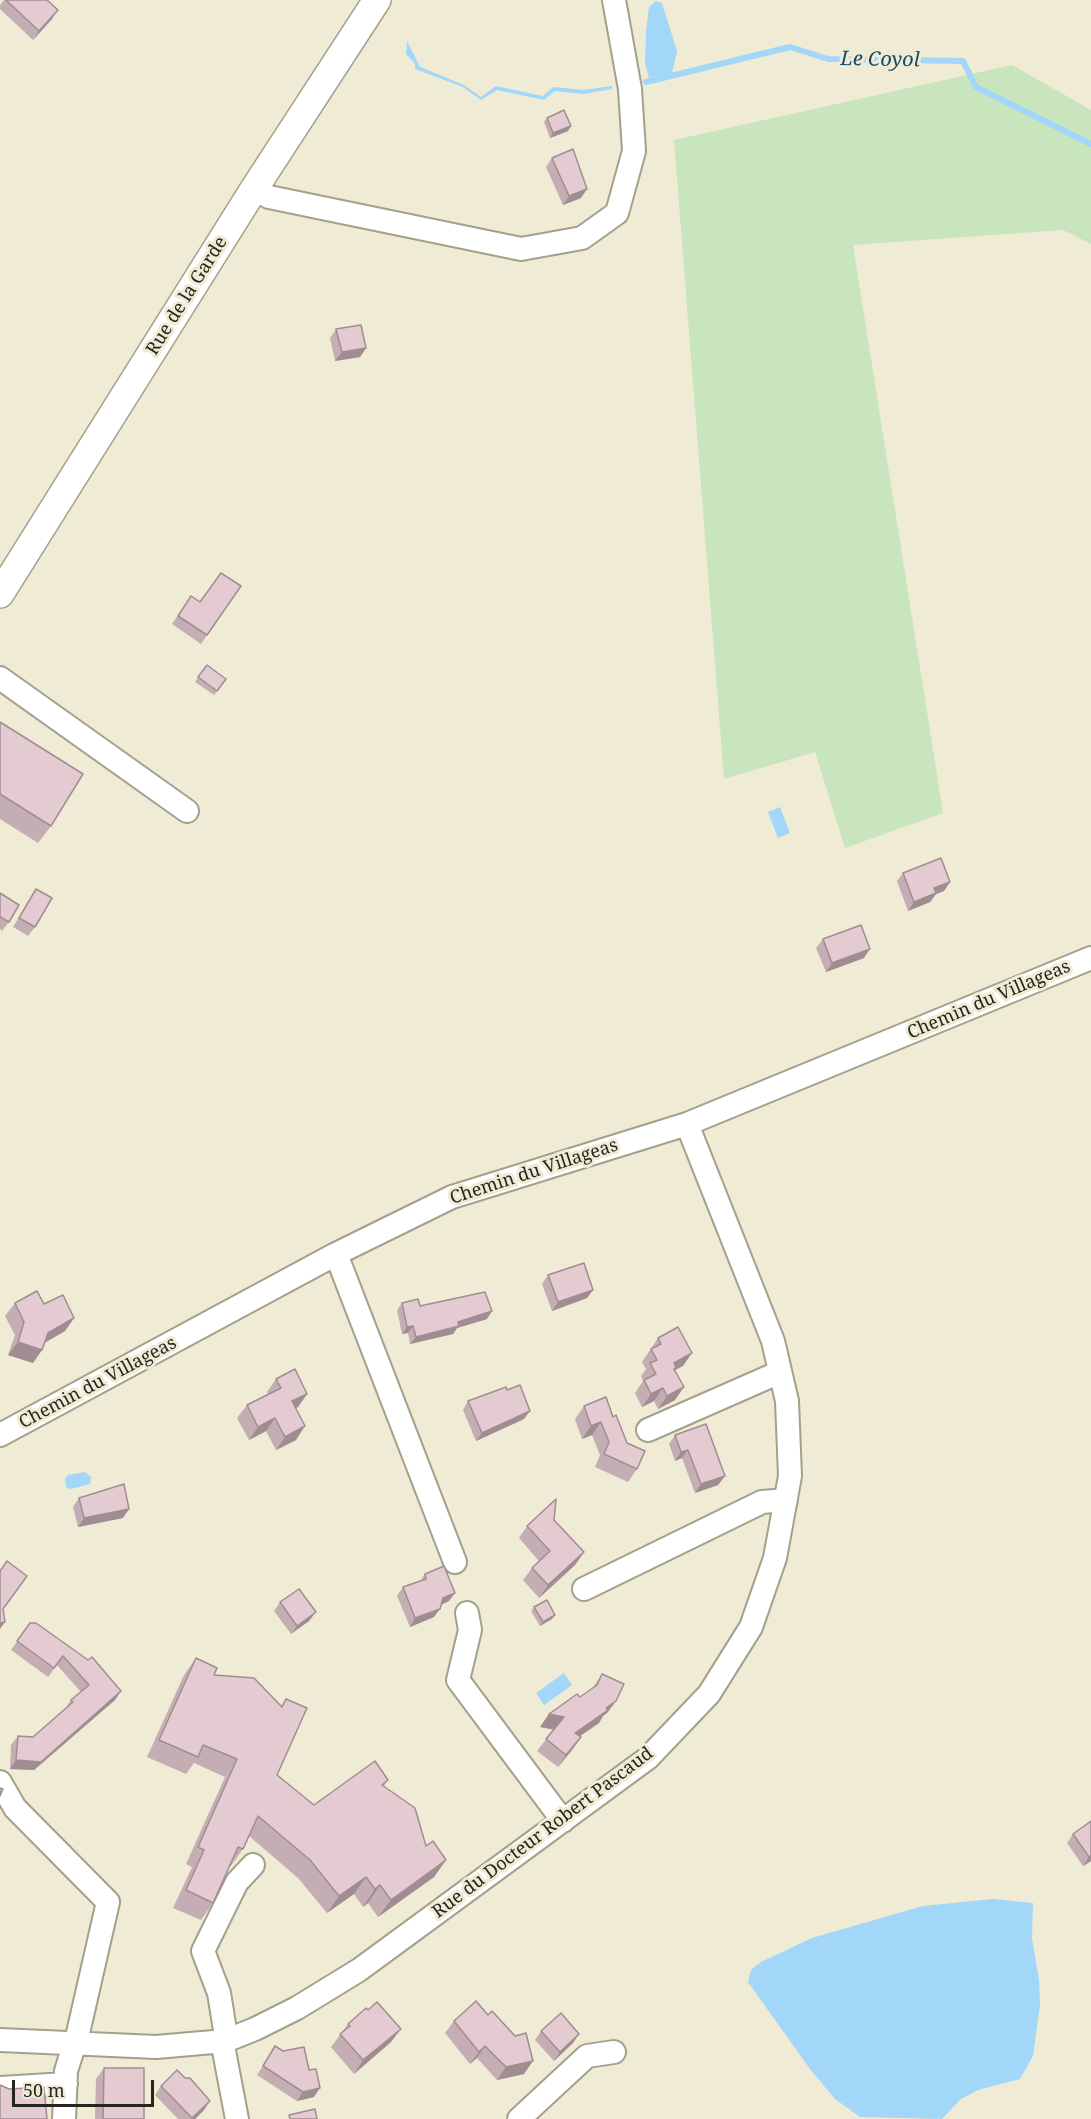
<!DOCTYPE html>
<html>
<head>
<meta charset="utf-8">
<style>
  body { margin:0 }
  #map { position:relative; width:1091px; height:2119px; overflow:hidden; background:#efebd5; font-family:"Noto Serif",serif }
  canvas { display:block }
  .scale { position:absolute; left:12px; top:2080px; width:142px; height:27px; box-sizing:border-box; border:3px solid #27261e; border-top:0; padding-left:8px; font-size:18px; line-height:21px; white-space:nowrap; color:#27261e; -webkit-text-stroke:4px #efebd5; paint-order:stroke }
</style>
</head>
<body>
<div id="map">
<canvas width="1091" height="2119"></canvas>
<div class="scale">50 m</div>
</div>
<script>
const context = document.querySelector('canvas').getContext('2d');
context.lineJoin = 'round';
function fill(path, color) { context.fillStyle = color; context.fill(path, 'evenodd'); }
const shape = rows => new Path2D(rows.map(r => 'M' + r).join(''));
function strokePath(path, color, width, dash) { context.strokeStyle = color; context.lineWidth = width; context.lineCap = dash ? 'butt' : 'round'; context.setLineDash(dash || []); context.stroke(path); }
function label(font, color, halo, rows, align = 'center') {
  context.font = font + ' "Noto Serif",serif'; context.lineWidth = 6; context.setLineDash([]); context.textBaseline = 'middle'; context.strokeStyle = halo; context.fillStyle = color; for (const [text, x, y, turn = 0] of rows) {
    context.save(); context.translate(x, y); context.rotate((+turn || 0) * Math.PI / 180); context.textAlign = isNaN(turn) ? turn : align; if (halo) context.strokeText(text, 0, 0); context.fillText(text, 0, 0); context.restore();
  }
}
fill(shape([
  [1012,65,1091,110,1091,244,1063,230,853,245,943,813,845,848,815,752,724,779,674,140]
]), '#c8e5be');
fill(shape([
  [656,1,662,3,677,51,672,73,649,78,645,63,646,31,649,7],
  [407,41,420,67,464,85,481,97,496,86,543,96,553,87,584,90,612,86,612,89,584,94,555,91,544,100,497,90,481,100,463,87,415,69,415,64,406,54],
  [780,807,790,833,778,838,768,812],
  [85,1472,91,1477,90,1484,71,1489,66,1487,65,1479,68,1475],
  [564,1673,572,1685,544,1705,536,1693],
  [993,1899,1033,1903,1032,1938,1039,1980,1040,2005,1033,2056,1020,2079,978,2090,961,2099,942,2119,860,2117,835,2099,810,2069,748,1982,751,1970,761,1962,812,1938,923,1906]
]), '#a2d7f9');
strokePath(shape([
  [646,82,790,47,828,59,963,61,976,87,1091,144]
]), '#a2d7f9', 6);
const minor = shape([
  [254,189,269,197,521,249,582,238,617,213,634,151,630,89,614,0],
  [0,678,187,811],
  [336,1254,455,1562],
  [648,1430,780,1372],
  [0,1435,336,1254,452,1197,687,1124,1091,958],
  [584,1589,762,1502,786,1500],
  [467,1613,470,1630,458,1680,563,1821],
  [0,1782,15,1808,108,1902,78,2033,66,2071,64,2119],
  [0,2040,156,2047,225,2041,255,2029,297,2008,359,1970,648,1758,709,1694,751,1627,775,1558,790,1476,787,1401,773,1341,687,1124],
  [0,2088,66,2084],
  [237,2119,224,2051,225,2030,219,1993,203,1951,237,1882,253,1865],
  [519,2119,587,2056,614,2052]
]);
const major = shape([
  [0,594,254,189,377,0]
]);
strokePath(minor, '#a3a08b', 26);
strokePath(major, '#a3a08b', 30);
strokePath(minor, '#fff', 22);
strokePath(major, '#fff', 27);
fill(shape([
  [4,0,47,0,52,19,33,40,0,9,0,5],
  [547,118,568,131,550,138,544,122],
  [552,158,581,198,563,205,546,167],
  [336,329,366,348,360,357,335,361,330,338],
  [241,586,201,644,172,624,191,596,200,602],
  [207,665,226,679,214,695,195,682],
  [0,722,51,826,38,843,0,819],
  [903,873,950,882,944,891,936,894,930,902,908,911,897,881],
  [36,889,35,927,28,936,13,927],
  [0,893,9,922,2,931,0,929],
  [823,939,864,958,826,972,816,948],
  [548,1275,593,1290,587,1298,552,1311,542,1284],
  [15,1303,44,1304,74,1318,65,1331,44,1343,42,1350,33,1363,8,1355,15,1335,5,1316],
  [402,1303,420,1306,487,1319,457,1328,453,1334,410,1344,408,1333,402,1334,397,1310],
  [658,1338,683,1366,675,1370,675,1400,658,1409,654,1401,642,1407,635,1393,643,1381,641,1376,646,1369,642,1362],
  [276,1379,307,1394,298,1407,296,1408,296,1440,276,1450,266,1431,249,1440,237,1418,247,1405,268,1394,267,1392],
  [468,1401,524,1419,476,1441,463,1410],
  [584,1406,613,1417,637,1469,628,1482,595,1467,600,1455,592,1435,582,1439,575,1419],
  [675,1435,725,1476,718,1485,695,1493,682,1458,675,1461,669,1444],
  [79,1498,123,1518,78,1527,73,1507],
  [554,1520,584,1552,575,1565,539,1598,523,1580,532,1568,539,1561,519,1538,527,1526],
  [425,1574,449,1601,441,1605,434,1617,410,1627,397,1596,403,1587,420,1581],
  [280,1602,309,1621,291,1634,274,1611],
  [534,1607,552,1619,540,1626,531,1611],
  [30,1623,115,1700,34,1770,10,1769,11,1745,18,1736,33,1737,65,1709,71,1700,81,1692,57,1665,48,1677,11,1650],
  [196,1658,214,1675,281,1706,286,1699,277,1775,314,1805,388,1780,384,1786,426,1846,446,1860,434,1877,378,1917,368,1903,363,1907,354,1894,327,1913,298,1878,249,1836,243,1849,231,1866,230,1865,213,1903,201,1920,173,1908,192,1867,186,1864,225,1777,194,1763,186,1774,147,1757,184,1675],
  [602,1674,616,1701,607,1713,603,1716,599,1723,580,1736,572,1750,558,1767,537,1751,554,1729,540,1727,549,1714,580,1697,592,1689],
  [1073,1834,1091,1861,1083,1866,1067,1843],
  [368,2010,391,2042,354,2074,331,2047,348,2024],
  [454,2021,524,2074,497,2080,477,2058,470,2064,445,2033],
  [541,2031,573,2043,554,2061,535,2040],
  [275,2046,314,2097,297,2101,257,2075],
  [104,2068,144,2119,95,2119,96,2079],
  [161,2086,204,2110,195,2119,178,2119,155,2095]
]), '#c4aeb4');
fill(shape([
  [58,10,52,19,33,40,39,31],
  [571,126,568,131,550,138,553,133],
  [587,189,581,198,563,205,569,196],
  [366,348,360,357,335,361,342,352],
  [950,882,944,891,936,894,930,902,908,911,914,902,934,888],
  [870,949,864,958,826,972,832,963],
  [593,1290,587,1298,552,1311,558,1302],
  [492,1311,487,1319,457,1328,453,1334,410,1344,416,1337],
  [74,1318,65,1331,39,1346,48,1333],
  [413,1326,408,1333,402,1334,407,1327],
  [18,1342,42,1350,33,1363,8,1355],
  [692,1353,683,1366,675,1370,674,1363],
  [684,1387,675,1400,658,1409,667,1396],
  [663,1388,654,1401,642,1407,651,1394],
  [307,1394,298,1407,283,1414,292,1401],
  [530,1411,524,1419,476,1441,482,1433],
  [275,1418,266,1431,249,1440,258,1427],
  [601,1422,592,1435,582,1439,591,1426],
  [305,1426,296,1440,276,1450,285,1437],
  [688,1450,682,1458,675,1461,681,1452],
  [725,1476,718,1485,695,1493,701,1484],
  [129,1509,123,1518,78,1527,84,1518],
  [584,1552,575,1565,539,1598,548,1585],
  [455,1593,449,1601,438,1606,443,1598],
  [440,1609,434,1617,410,1627,415,1618],
  [316,1612,309,1621,291,1634,297,1626],
  [555,1615,552,1619,540,1626,543,1622],
  [5,1622,0,1629,0,1623],
  [121,1691,115,1700,34,1770,10,1769,16,1760],
  [616,1701,607,1713,603,1716,599,1723,567,1745,575,1733],
  [549,1714,564,1717,555,1730,540,1727],
  [581,1737,572,1750,558,1767,566,1755],
  [1091,1856,1091,1861,1083,1866,1089,1857],
  [446,1860,434,1877,378,1917,391,1900],
  [366,1877,354,1894,327,1913,339,1896],
  [380,1885,368,1903,363,1907,375,1889],
  [401,2029,391,2042,354,2074,363,2060],
  [579,2034,573,2043,554,2061,560,2052],
  [485,2046,477,2058,470,2064,479,2052],
  [533,2061,524,2074,497,2080,506,2067],
  [320,2088,314,2097,297,2101,303,2092],
  [210,2101,204,2110,195,2119,192,2119]
]), '#a08d92');
const building = shape([
  [6,0,47,0,58,10,39,31,6,0],
  [564,110,571,126,553,133,547,118,564,110],
  [573,149,587,189,569,196,552,158,573,149],
  [361,325,366,348,342,352,336,329,361,325],
  [221,573,241,586,207,635,178,616,191,596,200,602,221,573],
  [207,665,226,679,217,691,198,677,207,665],
  [0,722,83,774,51,826,0,794,0,722],
  [941,858,950,882,934,888,936,893,914,902,903,873,941,858],
  [36,889,52,898,35,927,19,918,36,889],
  [0,893,19,905,9,922,0,917,0,893],
  [861,925,870,949,832,963,823,939,861,925],
  [584,1263,593,1290,558,1302,548,1275,584,1263],
  [37,1291,44,1304,63,1295,74,1318,48,1333,42,1350,18,1342,24,1322,15,1303,37,1291],
  [485,1292,492,1311,458,1322,459,1326,416,1337,413,1326,407,1327,402,1303,418,1299,420,1306,485,1292],
  [678,1327,692,1353,674,1363,676,1368,674,1369,684,1387,667,1396,663,1388,651,1394,644,1380,656,1374,650,1363,657,1360,651,1349,661,1344,658,1338,678,1327],
  [295,1369,307,1394,292,1401,305,1426,285,1437,275,1418,258,1427,247,1405,281,1388,276,1379,295,1369],
  [520,1385,530,1411,482,1433,468,1401,506,1387,507,1390,520,1385],
  [606,1397,613,1417,616,1415,627,1443,645,1451,637,1469,604,1454,609,1442,601,1422,591,1426,584,1406,606,1397],
  [706,1424,725,1476,701,1484,688,1450,681,1452,675,1435,706,1424],
  [124,1484,129,1509,84,1518,79,1498,124,1484],
  [556,1499,554,1520,584,1552,548,1585,532,1568,550,1551,527,1526,556,1499],
  [7,1561,27,1576,3,1609,5,1622,0,1623,0,1571,7,1561],
  [444,1566,455,1593,443,1598,440,1609,415,1618,403,1587,426,1579,425,1574,444,1566],
  [299,1589,316,1612,297,1626,280,1602,299,1589],
  [547,1600,555,1615,543,1622,534,1607,547,1600],
  [30,1623,36,1623,88,1660,92,1657,121,1691,41,1762,16,1760,18,1736,33,1737,73,1702,71,1700,89,1685,63,1656,54,1668,17,1641,30,1623],
  [196,1658,217,1668,214,1675,254,1678,282,1707,286,1699,307,1708,277,1775,314,1805,375,1761,388,1780,382,1785,415,1808,426,1846,433,1841,446,1860,391,1900,380,1885,375,1889,366,1877,339,1896,310,1860,258,1816,243,1849,238,1847,213,1903,186,1890,204,1850,198,1847,237,1759,203,1745,198,1757,159,1740,196,1658],
  [602,1674,624,1684,616,1701,606,1708,608,1710,575,1733,581,1737,566,1755,546,1739,564,1717,549,1714,577,1694,580,1697,597,1685,602,1674],
  [0,1788,3,1789,0,1796,0,1788],
  [1091,1821,1091,1856,1089,1857,1073,1834,1091,1821],
  [476,2001,488,2015,492,2011,515,2036,526,2033,533,2061,506,2067,485,2046,479,2052,454,2021,476,2001],
  [377,2002,401,2029,363,2060,340,2034,350,2026,348,2024,366,2008,368,2010,377,2002],
  [561,2013,579,2034,560,2052,541,2031,561,2013],
  [275,2046,283,2051,304,2047,309,2070,316,2069,320,2088,303,2092,263,2066,275,2046],
  [104,2068,144,2068,144,2119,103,2119,104,2068],
  [177,2070,185,2078,190,2078,210,2101,192,2118,161,2086,177,2070],
  [0,2085,9,2089,44,2087,47,2119,0,2119,0,2085],
  [315,2109,317,2119,290,2119,289,2115,315,2109]
]);
fill(building, '#e4cad1');
strokePath(building, '#a08d92', 1.5);
label('18px', '#27261e', '#efebd5', [
  ["Rue de la Garde",187,296,-58],
  ["Chemin du Villageas",989,1000,-23],
  ["Chemin du Villageas",534,1172,-18],
  ["Chemin du Villageas",98,1383,-28],
  ["Rue du Docteur Robert Pascaud",543,1833,-37]
]);
label('italic 20px', '#174c68', '#efebd5', [
  ["Le Coyol",880,60,1]
]);
</script>
</body>
</html>
